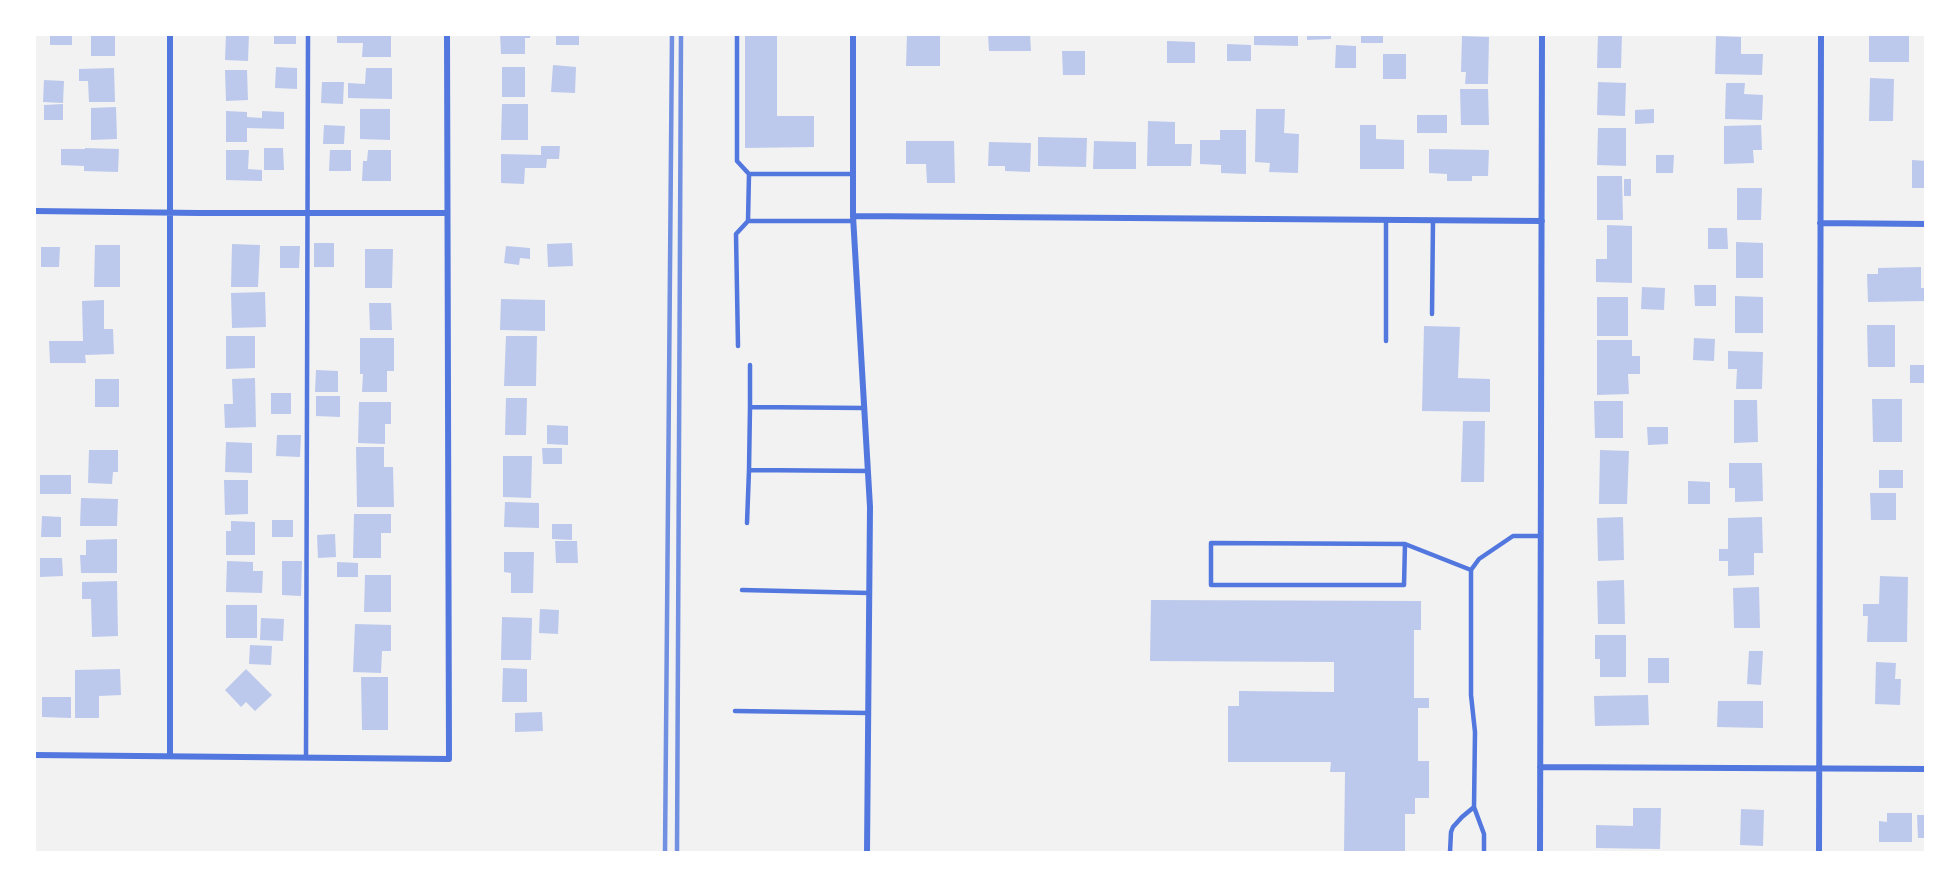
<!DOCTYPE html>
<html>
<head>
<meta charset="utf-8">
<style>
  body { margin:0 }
  #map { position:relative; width:1960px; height:887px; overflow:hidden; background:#f2f2f2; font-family:Lato,sans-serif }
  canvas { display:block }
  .frame { position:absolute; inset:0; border:36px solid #fff; pointer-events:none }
</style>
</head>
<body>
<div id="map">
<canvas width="1960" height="887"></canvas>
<div class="frame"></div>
</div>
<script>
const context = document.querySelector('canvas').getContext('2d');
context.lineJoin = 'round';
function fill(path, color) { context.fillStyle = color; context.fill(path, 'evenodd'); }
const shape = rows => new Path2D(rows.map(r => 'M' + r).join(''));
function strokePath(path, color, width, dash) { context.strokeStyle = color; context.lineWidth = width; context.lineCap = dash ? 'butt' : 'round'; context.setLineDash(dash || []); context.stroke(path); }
fill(shape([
  [50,34,72,34,72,45,50,45],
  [91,34,115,34,115,56,91,56],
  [226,34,249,34,248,61,225,60],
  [274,34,296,34,296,44,274,44],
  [337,34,391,34,391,57,362,57,363,43,337,43],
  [500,34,530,34,530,38,525,38,525,54,501,54],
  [556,34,579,34,579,45,556,45],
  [745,34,777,34,777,116,814,116,814,147,745,148],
  [907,34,940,34,940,66,906,66],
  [988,34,1030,34,1031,51,989,51],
  [1254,34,1298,34,1298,46,1254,45],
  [1307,34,1331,34,1331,39,1307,40],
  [1361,34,1383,34,1383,43,1361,43],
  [1598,34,1622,34,1621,68,1597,68],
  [1869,34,1909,34,1909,62,1869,62],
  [1462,36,1489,37,1488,84,1465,84,1466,72,1461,72],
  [1716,36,1741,37,1741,54,1763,54,1762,75,1715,74],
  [1167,41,1195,42,1195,63,1167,63],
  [1227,44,1251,45,1251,61,1227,61],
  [1336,45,1356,46,1356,68,1335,68],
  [1062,51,1085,51,1085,75,1063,75],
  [1383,54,1406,54,1406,79,1383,79],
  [553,65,576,67,575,93,551,92],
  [276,67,297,68,297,89,275,88],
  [502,67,525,67,525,97,502,97],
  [114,68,115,102,89,102,88,81,79,81,79,69],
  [366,68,392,68,392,99,348,98,348,83,365,84],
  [225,70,247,70,248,100,226,101],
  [1870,78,1894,79,1893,121,1869,121],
  [44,80,64,81,63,103,43,102],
  [322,82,344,82,343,104,321,103],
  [1598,82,1626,83,1625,116,1597,115],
  [1726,83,1745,83,1744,94,1763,95,1762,120,1725,119],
  [1460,89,1488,89,1489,125,1461,125],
  [63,104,63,120,44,120,44,105],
  [502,104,528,104,528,140,501,140],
  [116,107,117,139,91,140,91,108],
  [360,109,390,109,390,140,360,139],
  [1256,109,1285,109,1284,133,1299,134,1298,173,1269,172,1270,163,1255,162],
  [1654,109,1654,123,1635,124,1635,110],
  [226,111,247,112,247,117,262,118,262,111,284,112,284,129,247,128,247,142,226,142],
  [1417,115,1447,115,1447,133,1417,133],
  [1148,121,1175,122,1175,144,1192,144,1191,166,1147,166],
  [324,125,345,126,344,144,323,144],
  [1360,125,1376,125,1376,139,1404,140,1404,169,1360,169],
  [1761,125,1762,150,1753,150,1754,163,1724,164,1724,126],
  [1598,128,1626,128,1626,166,1597,165],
  [1220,130,1246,130,1246,174,1221,173,1221,165,1200,164,1200,140,1220,140],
  [1038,137,1087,138,1086,167,1038,166],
  [906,141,954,141,955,183,927,183,926,164,906,164],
  [1094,141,1136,142,1136,169,1093,169],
  [989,142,1031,143,1030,172,1005,171,1005,166,988,166],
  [541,146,560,146,559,159,547,159,546,168,525,168,524,184,501,183,501,154,541,155],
  [85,148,119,149,118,172,84,171,84,166,61,165,61,149,85,149],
  [264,148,283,148,284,170,264,170],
  [1429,149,1489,150,1488,176,1472,176,1472,181,1447,181,1447,174,1429,173],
  [226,150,249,150,248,169,262,170,262,181,226,180],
  [330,150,351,150,351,171,329,171],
  [368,150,391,150,391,181,362,181,363,161,367,161],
  [1656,155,1674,155,1673,173,1656,173],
  [1912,160,1926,161,1926,188,1912,188],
  [1597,176,1622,176,1623,220,1597,220],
  [1624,179,1631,179,1631,196,1624,196],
  [1737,188,1762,188,1761,220,1737,220],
  [1607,225,1632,226,1632,283,1596,282,1596,259,1607,259],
  [1708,228,1727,228,1728,249,1708,249],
  [1736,242,1763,243,1763,278,1736,278],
  [314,243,334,243,334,267,314,267],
  [572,243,573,266,548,267,547,244],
  [232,244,260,245,258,287,231,287],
  [95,245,120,245,120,287,94,287],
  [280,246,300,246,299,268,280,268],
  [506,246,530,248,530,259,520,258,519,265,504,263],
  [41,247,60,247,59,267,41,267],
  [365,249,393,249,392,288,365,288],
  [1921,267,1921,288,1926,288,1926,301,1868,302,1867,274,1878,274,1878,268],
  [1694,285,1716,285,1716,306,1695,306],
  [1642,287,1665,288,1664,310,1641,309],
  [265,292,266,327,232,328,231,293],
  [1735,296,1763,297,1763,333,1735,333],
  [1597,297,1628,297,1628,336,1597,336],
  [501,299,545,300,545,331,500,330],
  [104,300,104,329,113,329,114,354,85,355,86,363,50,363,49,341,83,341,82,301],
  [369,303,391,303,392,330,370,330],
  [1867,325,1895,325,1895,367,1868,367],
  [1424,326,1460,327,1458,378,1490,379,1490,412,1422,411],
  [226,336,255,336,255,368,226,369],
  [506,336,537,336,536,386,504,386],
  [360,338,394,338,394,371,387,371,387,392,362,392,363,374,360,374],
  [1694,338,1715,339,1714,361,1693,360],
  [1597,340,1632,340,1632,356,1640,356,1640,374,1628,374,1629,394,1597,395],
  [1728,351,1763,352,1762,389,1736,389,1737,369,1728,369],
  [1910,365,1926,365,1926,383,1910,383],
  [316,370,338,371,338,392,315,392],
  [255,378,256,427,225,428,224,404,233,404,232,379],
  [95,379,119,379,119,407,95,407],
  [271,393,291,393,291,414,271,414],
  [316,396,340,396,340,417,316,416],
  [506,398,527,398,526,435,505,435],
  [1872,399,1902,399,1902,442,1873,442],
  [1734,400,1757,400,1758,442,1734,443],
  [1594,401,1623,401,1623,438,1595,438],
  [359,402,391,402,391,424,385,424,385,444,358,443],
  [1463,421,1485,421,1484,482,1461,482],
  [547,425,568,426,568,445,547,444],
  [1647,427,1668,427,1668,444,1648,445],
  [277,435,301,435,300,457,276,456],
  [226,442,252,443,252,473,225,472],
  [356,447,384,447,384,467,393,467,394,507,357,507],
  [542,448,562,448,562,464,543,464],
  [89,450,118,450,118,472,113,472,112,484,88,483],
  [1600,450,1629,451,1627,504,1599,504],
  [503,456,532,456,531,498,503,497],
  [1729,463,1762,463,1763,501,1735,502,1735,488,1729,488],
  [1879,470,1903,470,1903,488,1879,488],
  [40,475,71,475,71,494,40,494],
  [224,480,248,480,248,514,225,515],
  [1688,481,1710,482,1710,504,1688,504],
  [1870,493,1896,493,1896,520,1871,520],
  [81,498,118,499,117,526,80,526],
  [505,502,539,503,539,528,504,527],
  [354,514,391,514,391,533,381,533,381,558,353,558],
  [42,516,61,517,61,537,41,537],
  [1623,517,1624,560,1598,561,1597,518],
  [1762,517,1763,553,1754,553,1754,575,1728,576,1728,561,1719,561,1719,549,1728,549,1728,518],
  [272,520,293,520,293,537,272,537],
  [231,521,255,522,255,555,226,555,226,531,231,531],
  [552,524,572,524,572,540,552,539],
  [335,534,336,557,318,558,317,535],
  [117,539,117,573,81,573,80,555,86,555,86,540],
  [555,541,577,541,578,563,556,563],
  [504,552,534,552,533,593,511,593,511,573,504,572],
  [40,558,62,558,63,576,40,577],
  [227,561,253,562,253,571,263,571,262,593,226,592],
  [282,561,302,561,301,596,282,595],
  [337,562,358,563,358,577,337,577],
  [365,575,391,575,391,612,364,612],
  [1880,576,1908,577,1907,642,1867,642,1868,616,1863,616,1863,604,1879,604],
  [1624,580,1625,624,1598,624,1597,581],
  [117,581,118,636,92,637,91,599,82,599,82,582],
  [1759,587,1760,628,1734,628,1733,588],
  [1151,600,1421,601,1421,630,1414,630,1414,698,1429,698,1429,708,1418,708,1418,761,1429,761,1429,798,1415,798,1415,814,1405,814,1405,852,1344,852,1345,772,1330,772,1331,762,1228,762,1228,706,1239,706,1239,691,1334,692,1334,662,1150,661],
  [226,605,257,605,257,638,226,638],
  [540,609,559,610,558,634,539,633],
  [502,617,532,618,531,660,501,660],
  [261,618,284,619,283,641,260,640],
  [355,624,391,625,391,651,382,651,381,673,353,672],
  [1595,635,1626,635,1626,677,1600,677,1600,659,1595,659],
  [250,645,272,646,271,665,249,664],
  [1749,651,1763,651,1761,685,1747,684],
  [1648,658,1669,658,1669,683,1648,683],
  [1876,662,1896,663,1895,679,1901,679,1900,705,1875,704],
  [503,668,527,669,527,702,502,702],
  [120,669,121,695,99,696,99,718,75,718,75,670],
  [246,669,272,695,255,711,246,702,241,707,225,690],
  [361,677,388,677,388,730,362,730],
  [1648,695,1649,725,1595,726,1594,696],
  [42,697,71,697,71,718,42,717],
  [1718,701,1763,701,1763,728,1717,727],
  [542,712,543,731,515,732,515,713],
  [1633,808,1661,808,1660,849,1596,848,1596,825,1633,826],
  [1741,809,1764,810,1763,846,1740,845],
  [1887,813,1912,813,1912,842,1879,842,1879,821,1887,822],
  [1917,815,1926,815,1926,838,1918,838]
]), '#bdc9ec');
strokePath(shape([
  [737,34,737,161,749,174,748,221,736,234,738,346],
  [749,174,853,174],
  [748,221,853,221],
  [1432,314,1433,220],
  [1386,341,1386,220],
  [750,365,750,407],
  [864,408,750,407,749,470,868,471],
  [747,523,749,470],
  [1405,544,1404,585,1211,585,1211,543,1405,544,1471,570],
  [742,590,869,593],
  [735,711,868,713],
  [306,757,308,34],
  [1450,852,1451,832,1453,827,1462,817,1474,807],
  [1484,852,1484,834,1474,807,1475,732,1471,695,1471,570,1479,559,1513,536,1541,536]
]), '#5277de', 4.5);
strokePath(shape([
  [853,34,853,216,870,507,867,852],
  [34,211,199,213,446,213],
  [853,216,1542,221],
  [1820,223,1926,224],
  [34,755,449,759,447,34],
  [170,755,170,34],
  [1540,767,1926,769],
  [1540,852,1542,34],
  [1819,852,1821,34]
]), '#5277de', 6);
strokePath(shape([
  [665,852,672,34],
  [677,852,681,34]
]), '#7290e2', 4.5);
</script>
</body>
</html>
